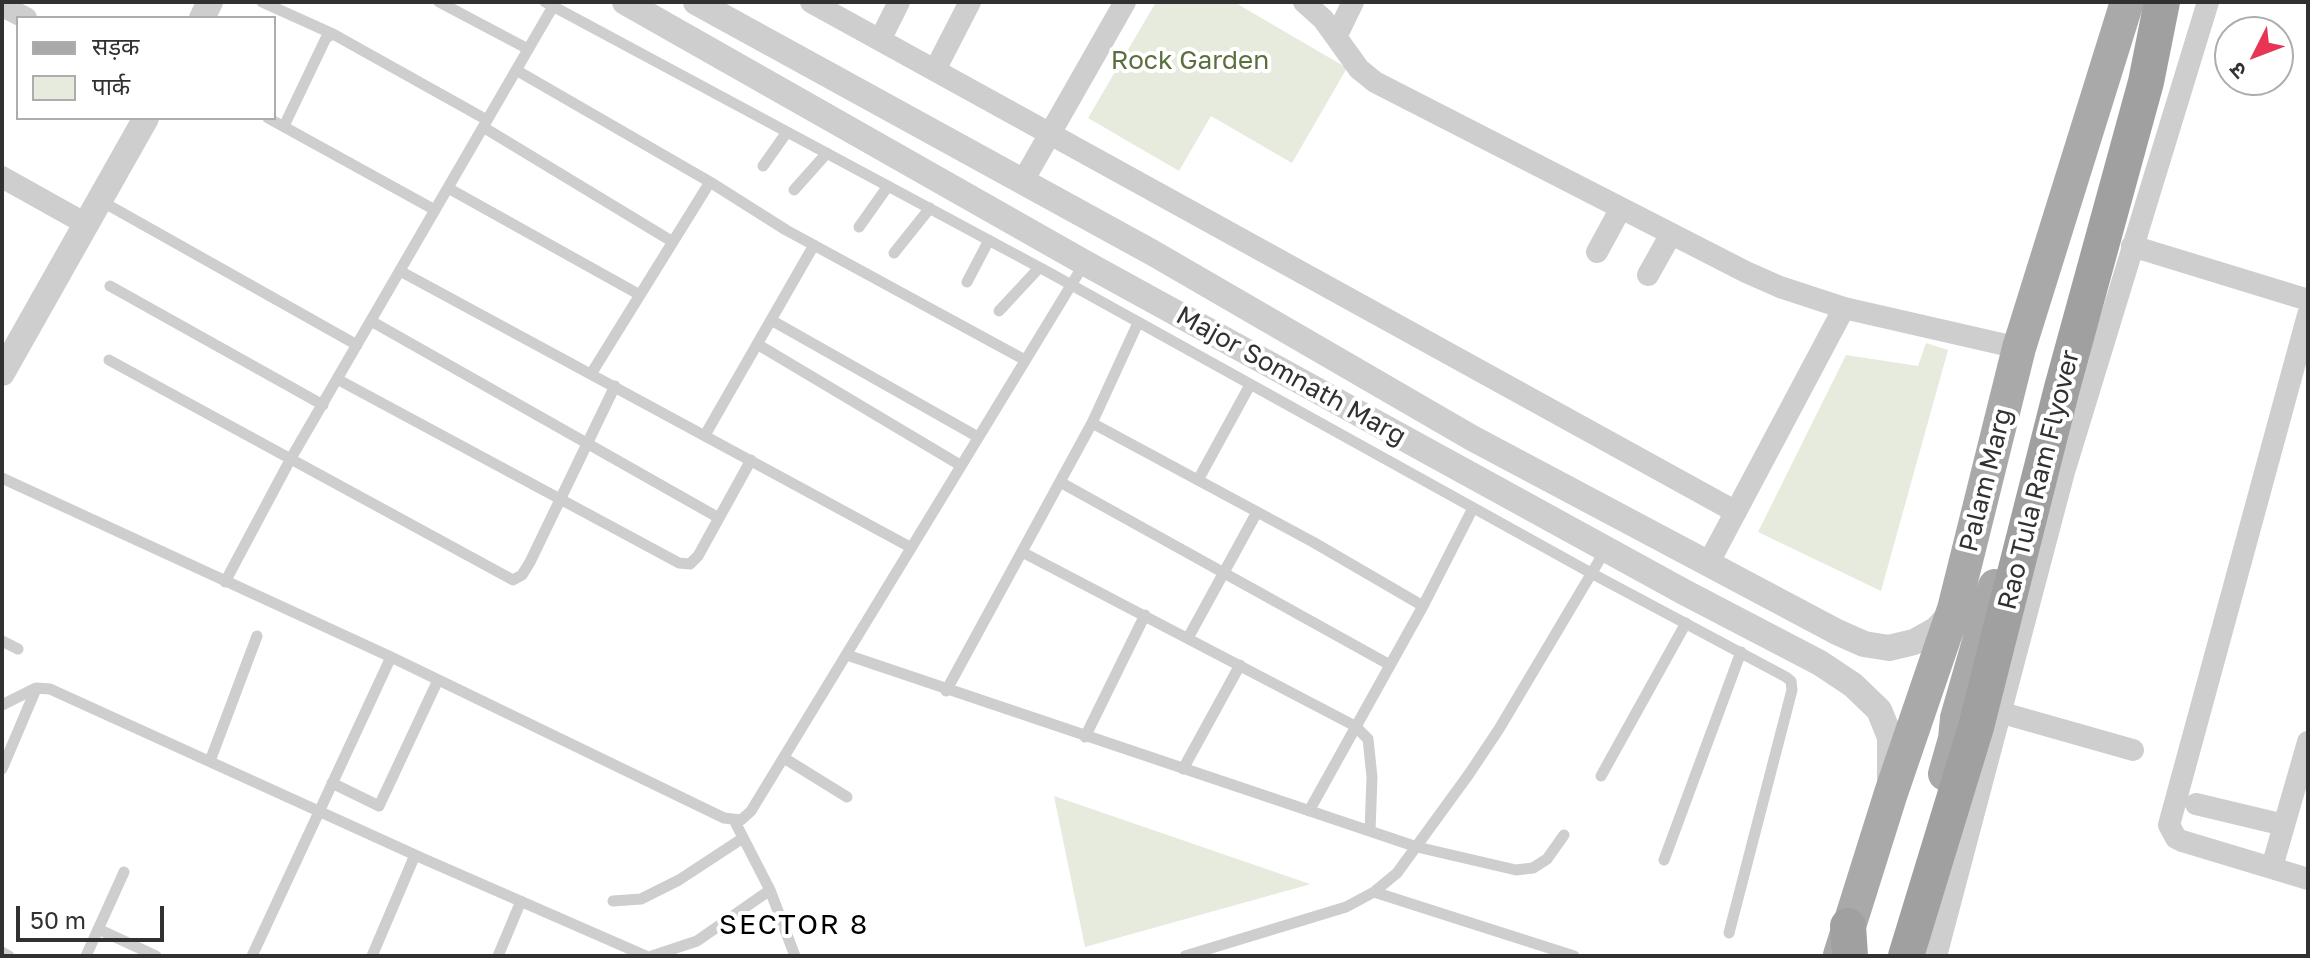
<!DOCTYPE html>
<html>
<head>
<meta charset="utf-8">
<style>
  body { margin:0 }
  #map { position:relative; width:2310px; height:958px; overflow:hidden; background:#fff; font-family:"Golos Text","Noto Sans Devanagari",sans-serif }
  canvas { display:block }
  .frame { position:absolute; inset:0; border:4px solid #313131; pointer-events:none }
  .legend { position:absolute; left:16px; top:16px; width:260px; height:104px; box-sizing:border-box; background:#fff; border:2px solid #adadad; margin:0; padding:10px 14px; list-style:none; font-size:24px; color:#313131 }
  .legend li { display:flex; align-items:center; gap:16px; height:40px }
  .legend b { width:40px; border:2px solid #adadad }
  .north { position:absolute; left:2214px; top:16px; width:80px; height:80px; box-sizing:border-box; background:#fff; border:2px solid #adadad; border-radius:50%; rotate:228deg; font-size:22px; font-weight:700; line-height:32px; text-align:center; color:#313131 }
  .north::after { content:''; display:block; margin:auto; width:28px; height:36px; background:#e83455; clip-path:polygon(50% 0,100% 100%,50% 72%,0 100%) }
  .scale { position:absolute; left:16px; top:906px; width:148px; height:36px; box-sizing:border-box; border:4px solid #313131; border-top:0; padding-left:10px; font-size:24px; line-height:28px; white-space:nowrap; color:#313131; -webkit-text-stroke:6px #fff; paint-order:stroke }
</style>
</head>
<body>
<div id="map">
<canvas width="2310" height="958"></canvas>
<div class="frame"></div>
<ul class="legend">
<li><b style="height:10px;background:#a9a9a9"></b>सड़क</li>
<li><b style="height:22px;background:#e6ebdd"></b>पार्क</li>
</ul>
<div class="north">उ</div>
<div class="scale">50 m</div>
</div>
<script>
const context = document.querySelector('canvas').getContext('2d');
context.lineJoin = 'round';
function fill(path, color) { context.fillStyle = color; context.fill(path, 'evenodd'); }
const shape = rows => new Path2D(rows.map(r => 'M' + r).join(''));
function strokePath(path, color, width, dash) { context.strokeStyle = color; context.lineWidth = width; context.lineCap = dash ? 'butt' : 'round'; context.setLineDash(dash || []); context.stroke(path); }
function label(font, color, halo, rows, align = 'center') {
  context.font = font + ' "Golos Text",sans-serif'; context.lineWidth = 8; context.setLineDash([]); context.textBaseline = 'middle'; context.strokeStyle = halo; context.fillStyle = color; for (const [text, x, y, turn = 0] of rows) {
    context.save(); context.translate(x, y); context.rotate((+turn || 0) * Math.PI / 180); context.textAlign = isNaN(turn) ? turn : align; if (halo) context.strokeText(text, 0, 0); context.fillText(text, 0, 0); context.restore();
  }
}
fill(shape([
  [1156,2,1234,2,1347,68,1292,163,1211,116,1179,171,1088,118],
  [1926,343,1948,350,1881,591,1758,532,1846,355,1918,366],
  [1054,796,1310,884,1311,884,1085,947]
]), '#e6ebdd');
strokePath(shape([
  [262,2,333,34,487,120],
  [439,2,528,49],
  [545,2,1048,272,1591,573,1786,677,1791,681,1792,690,1729,933],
  [516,70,710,182,786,230,1025,360],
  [268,118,435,210],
  [284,126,326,38,333,34],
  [483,127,673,242],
  [763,166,787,132],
  [448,188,640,295],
  [794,190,827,153],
  [101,201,357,345],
  [859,227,888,186],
  [894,253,930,208],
  [400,271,910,547],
  [967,282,989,240],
  [110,286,323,405],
  [999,311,1039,268],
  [771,320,978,437],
  [371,321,719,518],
  [757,344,960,465],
  [109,360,513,580,522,575,530,562,615,386],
  [591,374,710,182],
  [337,379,679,563,690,564,698,556,751,460],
  [1092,423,1313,542,1423,606],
  [705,435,814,245],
  [2,478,391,657,724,818,741,820,751,811,1084,264],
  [1198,480,1250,385],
  [1060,482,1390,665],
  [1022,552,1355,726,1368,739,1372,777,1370,831],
  [225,582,290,460,555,3],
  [1188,638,1257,512],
  [2,641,18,649],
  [847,655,1417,847,1516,870,1533,868,1547,859,1564,835],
  [946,691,1092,423,1138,323],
  [2,705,36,688,50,689,424,859,646,956],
  [1085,737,1145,615],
  [784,758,847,797],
  [210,761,257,636],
  [2,769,36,689],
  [1183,769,1240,665],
  [1601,776,1686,623],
  [332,783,379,806,438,680],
  [1309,811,1423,606,1473,508],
  [734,820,770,890,795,956],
  [1664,860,1741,652],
  [1374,892,1574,956],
  [613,901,641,899,679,880,743,838],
  [98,929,156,956],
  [2,952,9,956],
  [86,956,124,872],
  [252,956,391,657],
  [372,956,415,855],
  [498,956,521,901],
  [652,956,697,941,770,890],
  [1185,956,1346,907,1374,892,1397,873,1469,774,1499,729,1606,549]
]), '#cecece', 11);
strokePath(shape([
  [811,2,1736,512],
  [1304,2,1323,19,1359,69,1375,82,1746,272,1780,287,1844,308,2019,348],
  [2,6,26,18],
  [1336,37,1353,2],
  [880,40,899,2],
  [935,70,970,2],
  [2,177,86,224],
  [1023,181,1125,2],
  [2132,246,2308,300],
  [1597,252,1621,208],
  [1648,275,1671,234],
  [2308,315,2169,825,2176,838,2182,841,2308,879],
  [1708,564,1844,308],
  [1999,712,2133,750],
  [2196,804,2284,825],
  [2272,867,2308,742],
  [1936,956,2064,472,2208,2]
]), '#cecece', 22);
strokePath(shape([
  [625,2,1085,263,1684,592,1820,663,1853,685,1879,710,1890,737,1890,779],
  [696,2,1153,253,1472,438,1837,632,1864,644,1889,648,1914,642,1937,629,1954,610],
  [202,18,210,2],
  [2,373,146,118]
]), '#cecece', 26);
strokePath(shape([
  [1945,774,1955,739,1957,718,1995,586],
  [1840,955,1891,793,1954,609,2019,348,2127,2]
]), '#a9a9a9', 34);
strokePath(shape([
  [1848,926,1850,956],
  [1906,956,1976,727,2062,388,2146,82,2162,2]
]), '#a0a0a0', 36);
label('26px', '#5a6f3d', '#fff', [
  ["Rock Garden",1190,61]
]);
label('26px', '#313131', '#fff', [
  ["Major Somnath Marg",1291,376,29],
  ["Palam Marg",1986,480,-76],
  ["Rao Tula Ram Flyover",2039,480,-76]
]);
context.letterSpacing = '2px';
label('28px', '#000', '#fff', [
  ["SECTOR 8",794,925]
]);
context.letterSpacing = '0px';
</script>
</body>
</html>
